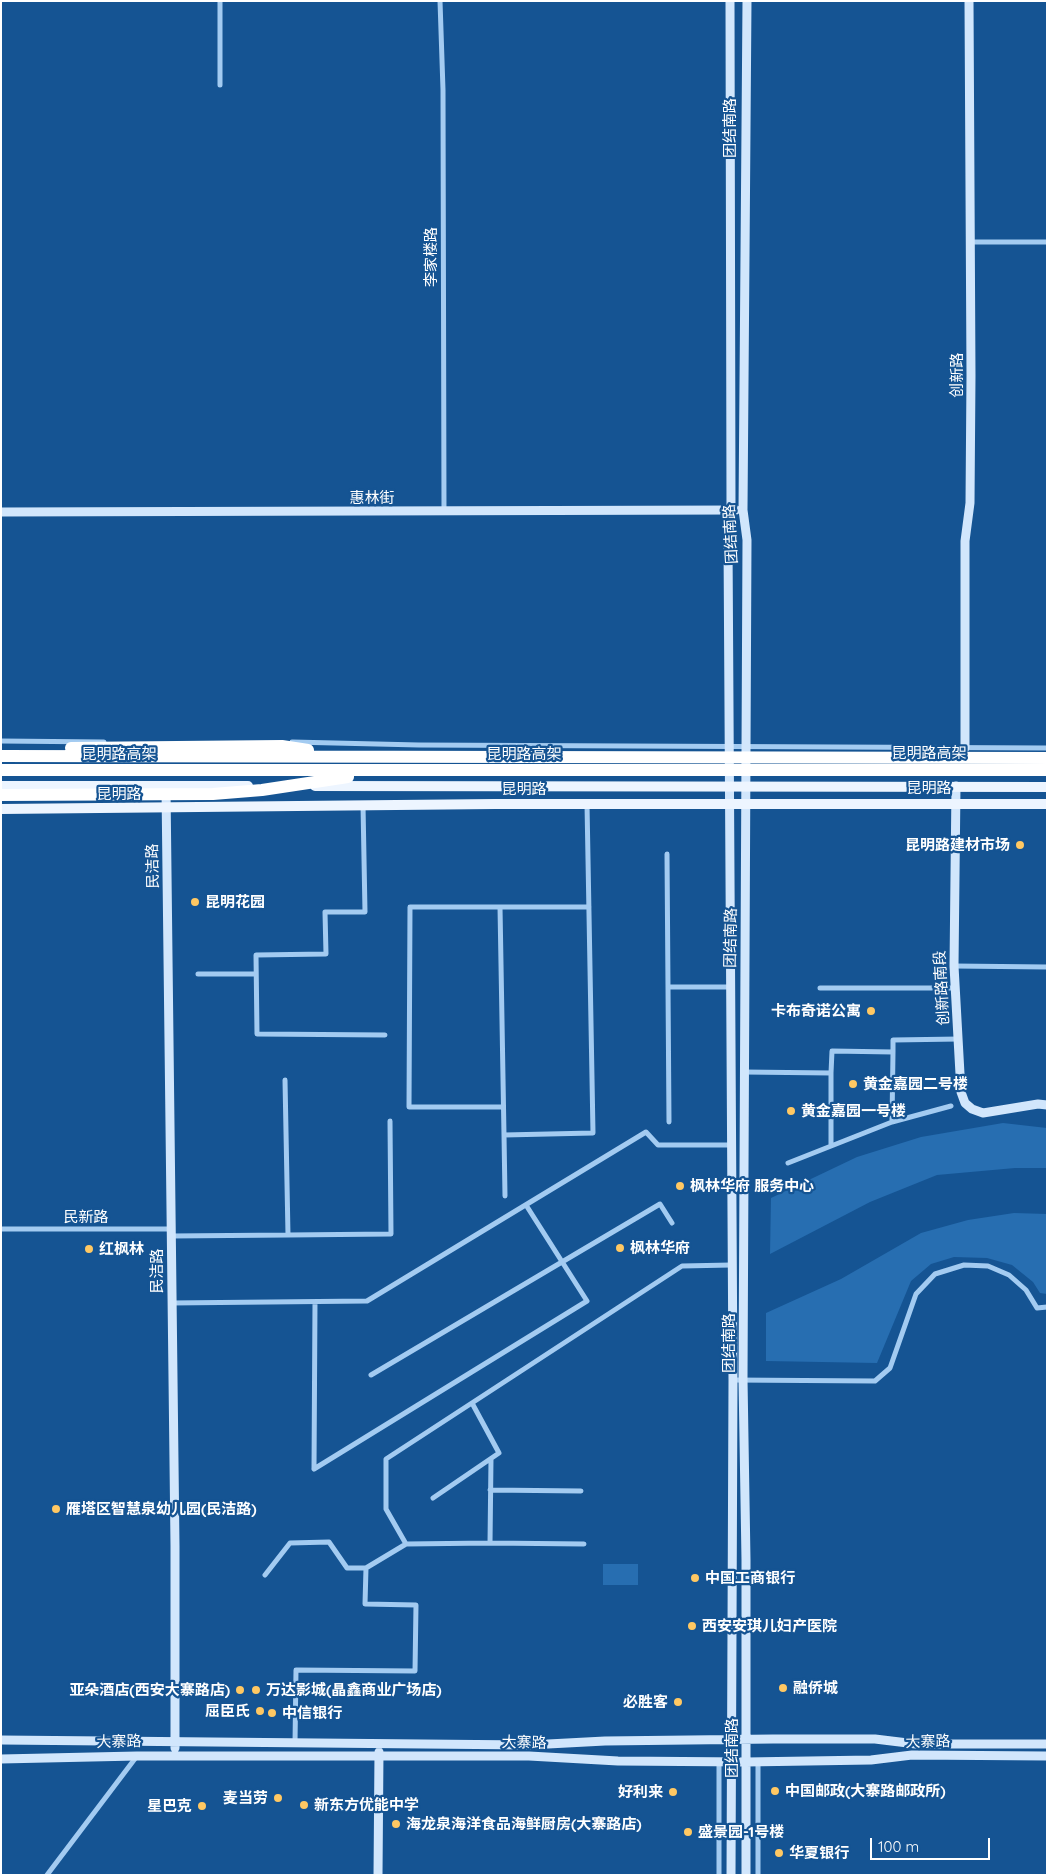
<!DOCTYPE html>
<html>
<head>
<meta charset="utf-8">
<style>
  body { margin:0 }
  #map { position:relative; width:1048px; height:1876px; overflow:hidden; background:#155493; font-family:Quicksand,sans-serif }
  canvas { display:block }
  .frame { position:absolute; inset:0; border:2px solid #fff; pointer-events:none }
  .scale { position:absolute; left:870px; top:1838px; width:120px; height:22px; box-sizing:border-box; border:2px solid #fff; border-top:0; padding-left:6px; font-size:15px; line-height:18px; white-space:nowrap; color:#fff; -webkit-text-stroke:4px #155493; paint-order:stroke }
</style>
</head>
<body>
<div id="map">
<canvas width="1048" height="1876"></canvas>
<div class="frame"></div>
<div class="scale">100 m</div>
</div>
<script>
const context = document.querySelector('canvas').getContext('2d');
context.lineJoin = 'round';
function fill(path, color) { context.fillStyle = color; context.fill(path, 'evenodd'); }
const shape = rows => new Path2D(rows.map(r => 'M' + r).join(''));
function strokePath(path, color, width, dash) { context.strokeStyle = color; context.lineWidth = width; context.lineCap = dash ? 'butt' : 'round'; context.setLineDash(dash || []); context.stroke(path); }
function label(font, color, halo, rows, align = 'center') {
  context.font = font + ' Quicksand,"Noto Sans SC",sans-serif'; context.lineWidth = 4.5; context.setLineDash([]); context.textBaseline = 'middle'; context.strokeStyle = halo; context.fillStyle = color; for (const [text, x, y, turn = 0] of rows) {
    context.save(); context.translate(x, y); context.rotate((+turn || 0) * Math.PI / 180); context.textAlign = isNaN(turn) ? turn : align; if (halo) context.strokeText(text, 0, 0); context.fillText(text, 0, 0); context.restore();
  }
}
fill(shape([
  [1003,1123,1047,1128,1047,1168,1015,1168,937,1175,870,1202,770,1254,771,1198,857,1157,921,1137],
  [1014,1213,1047,1214,1047,1294,1040,1293,1033,1282,1012,1265,987,1258,954,1257,931,1264,911,1281,877,1363,766,1361,766,1313,841,1279,921,1233,968,1220],
  [603,1564,638,1564,638,1585,603,1585]
]), '#276eb1');
strokePath(shape([
  [440,1,443,90,444,512],
  [220,85,220,1],
  [970,242,1047,242],
  [1,741,104,742],
  [292,742,419,745,1047,748],
  [587,804,593,1133,504,1135,500,907,589,907],
  [363,805,365,912,325,912,326,954,256,955,257,1034,385,1035],
  [667,854,668,987],
  [500,907,410,907,409,1107,503,1107],
  [954,966,1047,967],
  [198,974,256,974],
  [820,988,955,988],
  [744,1072,831,1073,832,1051,893,1052,893,1040,959,1039],
  [669,1122,668,987,731,987],
  [892,1122,893,1052],
  [504,1135,505,1196],
  [831,1145,831,1073],
  [788,1163,892,1122,951,1106],
  [1,1229,170,1229],
  [288,1235,391,1234,390,1121],
  [171,1236,288,1235,285,1080],
  [171,1303,367,1301,646,1132,658,1145,732,1145],
  [371,1375,660,1204,672,1223],
  [733,1380,875,1381,890,1368,916,1294,935,1274,964,1265,988,1266,1009,1275,1026,1290,1037,1308,1047,1307],
  [491,1459,490,1543,584,1544],
  [314,1469,587,1301,526,1205],
  [314,1469,315,1302],
  [490,1490,581,1491],
  [433,1498,499,1453,472,1403],
  [406,1544,386,1509,386,1459,682,1266,731,1265],
  [265,1575,290,1543,329,1542,347,1568,366,1568],
  [295,1743,296,1670,415,1671,416,1605,365,1604,366,1568,406,1544,490,1543],
  [47,1875,137,1756],
  [719,1875,719,1762],
  [758,1875,758,1761]
]), '#a3cbf1', 5);
strokePath(shape([
  [730,1,731,510,728,541,733,1380,731,1875],
  [1,512,736,510],
  [965,748,965,541,970,503,971,376,969,1],
  [956,786,954,966,961,1092,965,1103,972,1109,983,1113,1038,1104,1047,1105],
  [166,789,175,1546,175,1748],
  [1,1740,529,1745,605,1741,773,1739,875,1739,916,1744,1047,1744],
  [1,1759,137,1756,529,1756,618,1761,746,1762,871,1760,912,1755,1047,1756],
  [378,1875,379,1752],
  [746,1875,746,1560,743,1379,747,540,743,510,747,1]
]), '#d1e6fc', 9);
strokePath(shape([
  [1,786,248,786],
  [315,786,1047,787],
  [1,809,495,804,1047,804]
]), '#edf5ff', 10);
strokePath(shape([
  [71,748,282,746,308,750],
  [1,756,1047,758],
  [1,770,1047,770],
  [1,795,213,794,262,790,348,777]
]), '#fff', 12);
for (const [x, y, r, color] of [
  [1020,845,5,"#ffc863"],
  [195,902,5,"#ffc863"],
  [871,1011,5,"#ffc863"],
  [853,1084,5,"#ffc863"],
  [791,1111,5,"#ffc863"],
  [680,1186,5,"#ffc863"],
  [620,1248,5,"#ffc863"],
  [89,1249,5,"#ffc863"],
  [56,1509,5,"#ffc863"],
  [695,1578,5,"#ffc863"],
  [692,1626,5,"#ffc863"],
  [783,1688,5,"#ffc863"],
  [240,1690,5,"#ffc863"],
  [256,1690,5,"#ffc863"],
  [678,1702,5,"#ffc863"],
  [260,1711,5,"#ffc863"],
  [272,1713,5,"#ffc863"],
  [775,1791,5,"#ffc863"],
  [673,1792,5,"#ffc863"],
  [278,1798,5,"#ffc863"],
  [304,1805,5,"#ffc863"],
  [202,1806,5,"#ffc863"],
  [396,1824,5,"#ffc863"],
  [688,1832,5,"#ffc863"],
  [779,1853,5,"#ffc863"]
]) { const dot = new Path2D(); dot.arc(x, y, r, 0, 2 * Math.PI); context.fillStyle = color; context.fill(dot); strokePath(dot, '#155493', 2); }
label('15px', '#fff', '#155493', [
  ["团结南路",730,128,-90],
  ["李家楼路",431,257,-90],
  ["创新路",957,375,-90],
  ["惠林街",372,498],
  ["团结南路",731,534,-93],
  ["昆明路高架",929,753],
  ["昆明路高架",119,754],
  ["昆明路高架",524,754],
  ["昆明路",929,788],
  ["昆明路",524,789],
  ["昆明路",119,794],
  ["民洁路",153,866,-91],
  ["团结南路",731,938,-89],
  ["创新路南段",942,988,-93],
  ["民新路",86,1217],
  ["民洁路",157,1271,-90],
  ["团结南路",729,1343,-90],
  ["大寨路",119,1742,-1],
  ["大寨路",928,1742,-1],
  ["大寨路",524,1743,1],
  ["团结南路",732,1748,-90]
]);
label('bold 15px', '#fff', '#155493', [
  ["昆明路建材市场",1010,845,"right"],
  ["昆明花园",205,902],
  ["卡布奇诺公寓",861,1011,"right"],
  ["黄金嘉园二号楼",863,1084],
  ["黄金嘉园一号楼",801,1111],
  ["枫林华府 服务中心",690,1186],
  ["枫林华府",630,1248],
  ["红枫林",99,1249],
  ["雁塔区智慧泉幼儿园(民洁路)",66,1509],
  ["中国工商银行",705,1578],
  ["西安安琪儿妇产医院",702,1626],
  ["融侨城",793,1688],
  ["亚朵酒店(西安大寨路店)",230,1690,"right"],
  ["万达影城(晶鑫商业广场店)",266,1690],
  ["必胜客",668,1702,"right"],
  ["屈臣氏",250,1711,"right"],
  ["中信银行",282,1713],
  ["中国邮政(大寨路邮政所)",785,1791],
  ["好利来",663,1792,"right"],
  ["麦当劳",268,1798,"right"],
  ["新东方优能中学",314,1805],
  ["星巴克",192,1806,"right"],
  ["海龙泉海洋食品海鲜厨房(大寨路店)",406,1824],
  ["盛景园-1号楼",698,1832],
  ["华夏银行",789,1853]
], 'left');
</script>
</body>
</html>
